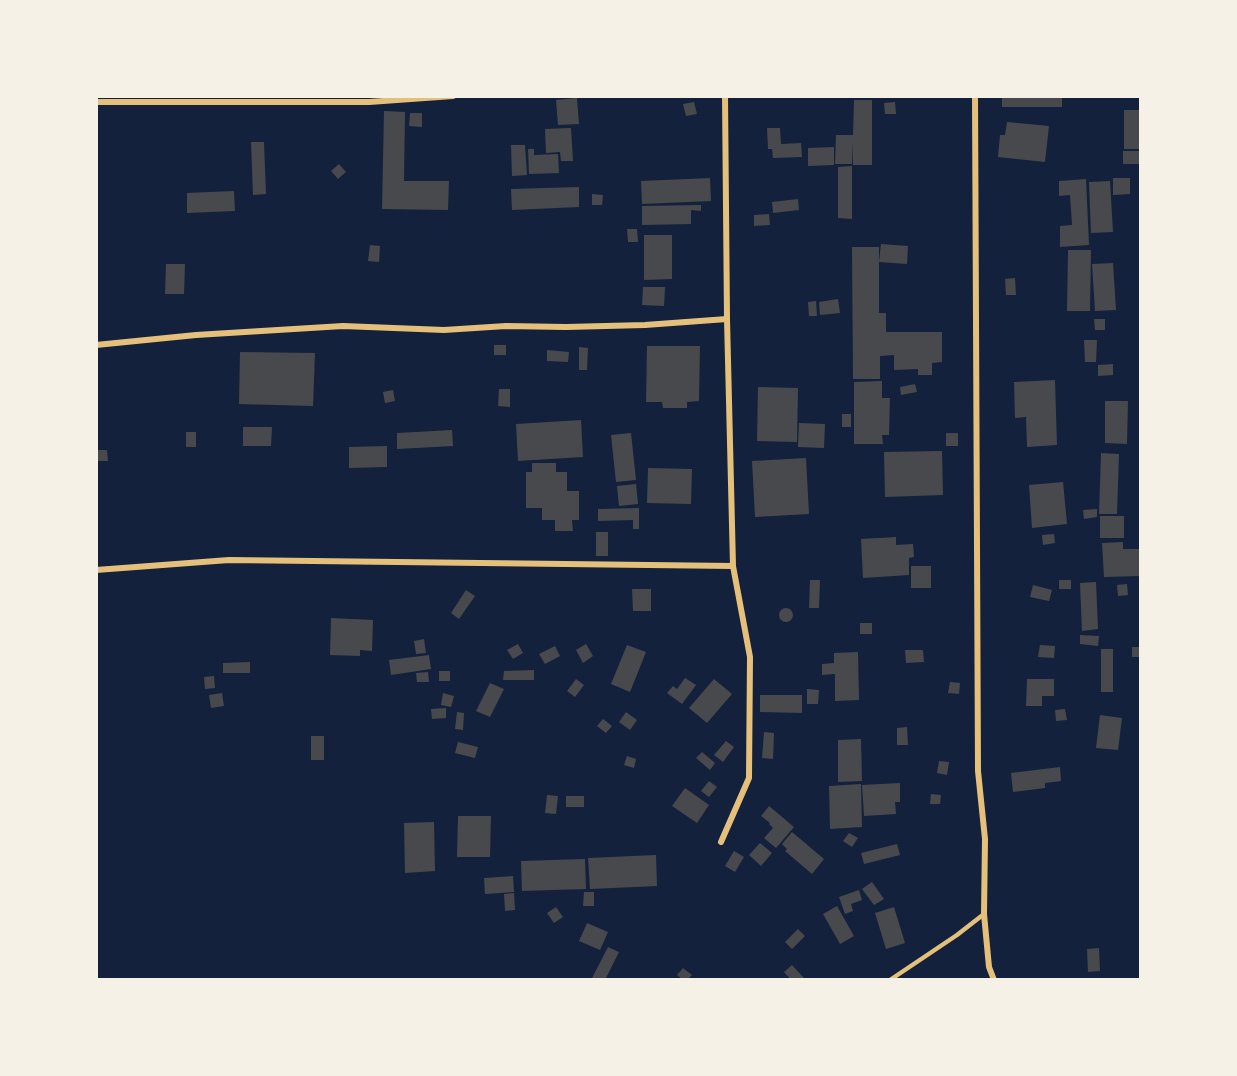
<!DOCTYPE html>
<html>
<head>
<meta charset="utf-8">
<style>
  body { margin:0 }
  #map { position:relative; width:1237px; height:1076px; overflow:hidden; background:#14213d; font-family:"Varela Round",sans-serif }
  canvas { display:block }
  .frame { position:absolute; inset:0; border:98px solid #f6f1e7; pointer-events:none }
</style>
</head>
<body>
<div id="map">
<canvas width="1237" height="1076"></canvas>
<div class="frame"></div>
</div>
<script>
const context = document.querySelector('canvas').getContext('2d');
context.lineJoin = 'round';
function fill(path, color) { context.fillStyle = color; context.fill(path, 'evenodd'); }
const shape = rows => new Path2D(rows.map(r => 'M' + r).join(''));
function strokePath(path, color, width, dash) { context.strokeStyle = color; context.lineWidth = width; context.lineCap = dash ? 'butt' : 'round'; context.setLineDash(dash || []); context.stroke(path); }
fill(shape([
  [1002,96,1062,96,1062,107,1002,107],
  [577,98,579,124,558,125,556,100],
  [854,100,872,100,872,165,853,165,853,142,852,164,835,164,836,135,853,135],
  [694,102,697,114,686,116,683,104],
  [895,102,896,114,885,114,884,103],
  [1124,110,1139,110,1139,149,1124,149],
  [384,111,405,112,404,181,449,181,448,210,382,209],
  [410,113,422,113,422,127,409,126],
  [1007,122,1049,126,1045,162,998,157,1000,135,1005,135],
  [571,128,573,161,561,161,560,152,546,153,545,129],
  [767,128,780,128,781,144,801,143,802,157,773,158,772,149,768,149],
  [251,142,264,142,266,194,253,195],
  [511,145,525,145,527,175,512,176],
  [834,147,834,165,808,166,808,148],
  [528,149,534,149,534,155,558,154,559,173,529,174],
  [1123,151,1141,151,1141,164,1123,164],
  [339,164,346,172,338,179,331,171],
  [852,166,852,219,838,218,838,167],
  [710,178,711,201,642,204,641,181],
  [1113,178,1130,178,1130,194,1113,195],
  [1086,179,1089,245,1060,247,1060,226,1072,225,1070,195,1059,196,1059,181],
  [1110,181,1113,232,1091,233,1089,182],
  [579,187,579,207,512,210,511,189],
  [234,191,235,211,187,213,187,193],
  [592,194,603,195,602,205,592,205],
  [798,199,799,210,773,213,772,202],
  [701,205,701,211,691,210,691,224,642,225,642,206],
  [769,214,770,225,754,226,754,215],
  [627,229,637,229,638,242,628,242],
  [644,235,672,235,672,279,644,280],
  [881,244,908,246,907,264,879,262],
  [370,245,380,246,379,262,368,261],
  [852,247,879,247,879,313,886,313,886,332,942,332,942,362,932,363,932,375,918,375,918,369,894,370,894,355,880,356,880,379,853,379],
  [1068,250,1091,250,1090,311,1067,311],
  [1113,263,1116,310,1095,311,1092,264],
  [166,264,185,264,184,294,165,294],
  [1015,278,1016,295,1006,295,1005,279],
  [643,287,665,287,664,306,642,305],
  [838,299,840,313,820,315,819,302],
  [816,301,817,316,809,316,808,302],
  [1094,319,1105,319,1105,330,1095,330],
  [1084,340,1097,340,1096,362,1085,362],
  [494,345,506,345,506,355,494,355],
  [647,346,700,346,699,401,687,402,687,408,663,408,662,402,646,402],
  [579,347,588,348,587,370,579,370],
  [547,350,569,352,568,362,547,361],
  [240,352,315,353,313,406,239,404],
  [1113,364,1113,375,1098,376,1098,365],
  [1055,380,1057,445,1027,447,1026,417,1015,418,1014,382],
  [882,381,882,398,890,398,889,435,882,435,883,444,854,444,854,382],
  [915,384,917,392,901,395,900,387],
  [758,387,798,388,797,442,757,441],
  [499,389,510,389,510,407,498,406],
  [393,390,395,401,385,403,383,392],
  [1105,401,1128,401,1127,444,1105,443],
  [842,414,851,414,851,427,842,427],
  [581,420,583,457,518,461,516,424],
  [799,423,825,424,824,448,798,447],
  [243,427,272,427,271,446,243,446],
  [452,430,453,446,397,449,397,433],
  [186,432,196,432,196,447,186,447],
  [631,433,636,480,616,482,611,435],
  [946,433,958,433,958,446,946,446],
  [387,446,387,467,349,468,349,447],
  [96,450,107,450,108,461,96,461],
  [942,451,943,495,885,497,884,452],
  [1101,453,1119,454,1117,514,1099,514],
  [806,458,809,514,755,517,752,461],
  [532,463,556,463,556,472,567,472,567,491,579,491,579,520,572,520,573,531,555,531,555,520,542,520,542,508,526,508,526,472,532,472],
  [648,468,692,469,691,504,647,503],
  [1063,482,1067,524,1032,528,1029,485],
  [636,484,638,504,619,506,617,486],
  [639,508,639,529,633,529,633,520,598,521,598,509],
  [1097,509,1097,517,1084,519,1083,510],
  [1100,516,1124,516,1124,538,1100,538],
  [596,532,608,532,608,556,596,556],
  [1054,534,1055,543,1043,545,1042,535],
  [896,537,896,545,913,544,914,557,909,558,909,575,863,578,861,539],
  [1123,542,1123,549,1141,549,1141,576,1104,577,1102,543],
  [911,566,931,566,931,588,911,588],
  [810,580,820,580,819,608,809,608],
  [1059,580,1071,580,1071,589,1059,589],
  [1096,582,1098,629,1082,631,1080,583],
  [1127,584,1128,595,1118,596,1117,585],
  [1033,585,1052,590,1049,601,1030,597],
  [632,589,651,589,651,611,633,611],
  [466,590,475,596,459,619,451,613],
  '779 615a7 7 0 1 1 14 0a7 7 0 1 1-14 0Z',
  [331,618,373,620,372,651,360,650,360,656,330,655],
  [860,623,872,623,872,634,860,634],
  [1080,635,1099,636,1098,646,1080,644],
  [424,639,426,653,416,654,414,641],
  [518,644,523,653,513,659,507,650],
  [586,644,593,656,583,663,576,650],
  [627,645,646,652,630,692,611,684],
  [1040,645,1055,646,1054,658,1038,657],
  [555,646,560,656,545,664,539,654],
  [1132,647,1141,647,1141,657,1132,657],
  [1101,649,1113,649,1113,692,1101,692],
  [905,650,923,650,924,662,906,663],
  [858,652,859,700,835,701,835,674,822,675,822,664,834,663,834,653],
  [429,655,431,669,391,675,389,660],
  [250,662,250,673,223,673,223,663],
  [534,670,534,680,503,680,504,671],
  [439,671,450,671,450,681,439,681],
  [428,672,429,682,417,682,416,673],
  [214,676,215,688,205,689,204,677],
  [685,678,696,685,682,704,667,693,673,686,677,689],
  [576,679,584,685,575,697,567,691],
  [714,679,732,694,707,723,689,708],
  [1027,679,1054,679,1054,696,1042,696,1042,706,1026,706],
  [950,682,960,683,959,694,948,693],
  [490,683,504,689,490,717,476,711],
  [807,689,819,690,818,704,807,704],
  [222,693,224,706,211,708,209,695],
  [443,693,454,696,451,707,441,705],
  [760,695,802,695,802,713,760,712],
  [446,708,446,718,432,719,431,709],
  [1065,709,1067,720,1056,721,1055,710],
  [457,712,464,713,463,730,455,729],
  [626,712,637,720,630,730,619,722],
  [1100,715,1122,718,1118,750,1096,748],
  [603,719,612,726,606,733,597,726],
  [907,727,908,745,897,745,897,728],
  [764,732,774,733,773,759,762,758],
  [311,736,324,736,324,760,311,760],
  [861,739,862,781,838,782,838,740],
  [726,741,734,747,723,762,714,755],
  [458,742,478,747,475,758,455,753],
  [702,752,715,763,710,770,696,758],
  [627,756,636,759,634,768,624,765],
  [939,761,949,762,947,775,937,773],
  [1060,767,1061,781,1045,783,1045,788,1013,792,1011,773],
  [709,781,717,787,709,797,701,791],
  [900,783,900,802,895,802,896,814,864,816,862,785],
  [861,784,862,827,830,829,829,786],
  [685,788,709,805,697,823,672,806],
  [931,794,941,795,940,804,930,804],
  [547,795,558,796,556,814,545,813],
  [566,796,584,796,584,807,566,807],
  [769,806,794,827,776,848,764,838,773,828,769,824,770,823,761,816],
  [458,816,491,816,490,857,457,857],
  [434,822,435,871,405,873,404,823],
  [792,832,824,859,812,874,785,851,787,849,782,844],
  [849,833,858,838,852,847,843,841],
  [760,843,772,853,761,866,749,855],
  [897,844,900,855,864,864,861,853],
  [734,851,744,857,735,872,725,866],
  [656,855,657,886,590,889,588,858],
  [585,859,586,889,522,891,521,861],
  [513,876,514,892,485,894,484,878],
  [872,882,884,899,874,905,862,889],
  [859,890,862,900,851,904,853,911,845,914,839,897],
  [584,892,594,892,594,906,583,906],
  [514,893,515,910,505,911,504,894],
  [837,906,854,936,840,944,823,914],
  [556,907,563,917,554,923,547,913],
  [894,907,905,943,886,949,875,913],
  [587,923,608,932,600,950,579,941],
  [798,929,805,936,792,949,785,942],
  [608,947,619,952,605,980,591,980],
  [1099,948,1100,971,1088,972,1087,949],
  [792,965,804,978,802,980,791,980,784,972],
  [683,968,692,975,687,980,683,980,677,975]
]), '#48494c');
strokePath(shape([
  [890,980,957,935,984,914]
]), '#e5c07b', 4.5);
strokePath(shape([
  [975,96,978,771,985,839,984,914,989,967,994,980],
  [96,102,369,102,453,96],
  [96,345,196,335,343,326,444,330,506,326,566,327,645,325,727,319],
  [96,570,229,560,733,566],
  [721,842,749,778,750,657,733,566,727,319,725,96]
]), '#e5c07b', 6);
</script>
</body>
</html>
